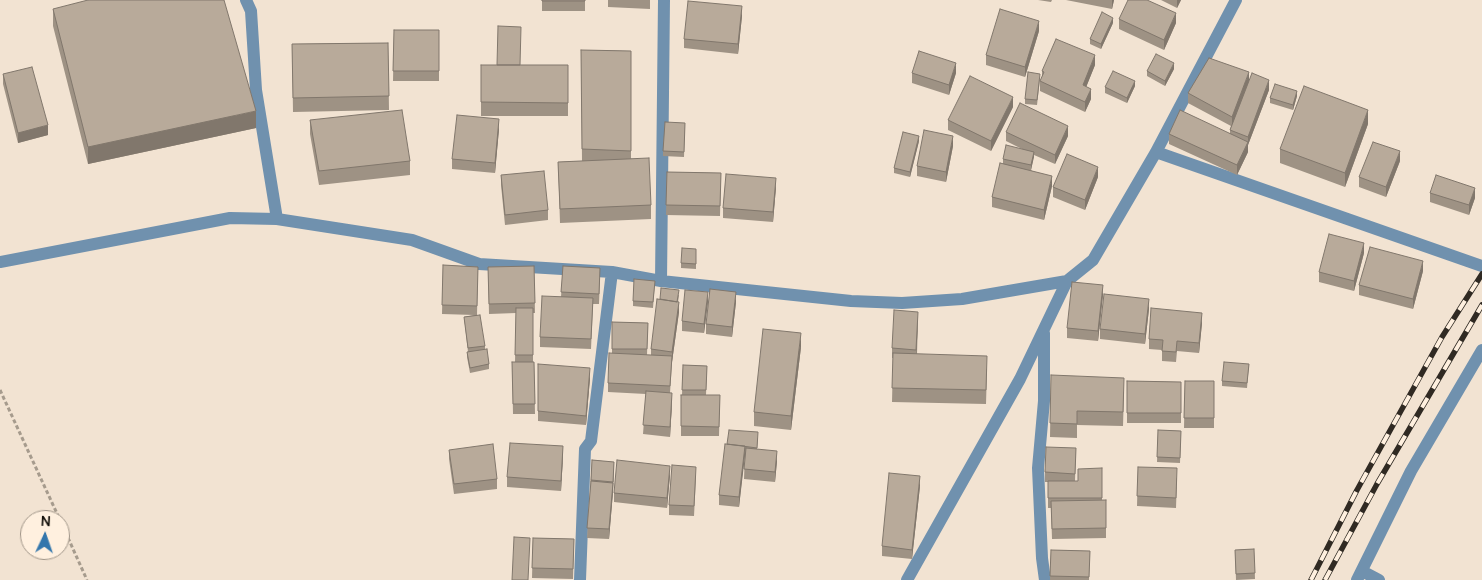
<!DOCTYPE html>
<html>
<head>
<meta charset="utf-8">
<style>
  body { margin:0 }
  #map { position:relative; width:1482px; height:580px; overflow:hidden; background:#f2e3d2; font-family:Manrope,sans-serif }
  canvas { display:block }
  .north { position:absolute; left:20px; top:510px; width:50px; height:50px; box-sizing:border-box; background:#fff0df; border:1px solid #a19689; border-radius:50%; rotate:3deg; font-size:14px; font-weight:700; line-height:20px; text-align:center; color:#130f09 }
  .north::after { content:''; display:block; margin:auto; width:18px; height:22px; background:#3376ac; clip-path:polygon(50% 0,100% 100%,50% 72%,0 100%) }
</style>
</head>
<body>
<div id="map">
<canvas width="1482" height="580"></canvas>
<div class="north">N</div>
</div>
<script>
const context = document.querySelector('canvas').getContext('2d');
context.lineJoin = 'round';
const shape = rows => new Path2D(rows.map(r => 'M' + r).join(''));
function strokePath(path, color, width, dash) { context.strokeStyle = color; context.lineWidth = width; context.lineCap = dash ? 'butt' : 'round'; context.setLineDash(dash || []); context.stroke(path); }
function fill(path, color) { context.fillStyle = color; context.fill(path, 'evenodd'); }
strokePath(shape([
  [0,390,60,520],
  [60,520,87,580]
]), '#a69b8d', 3, [4, 2.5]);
strokePath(shape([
  [246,0,251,11,256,90,277,219],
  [1156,152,1482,266],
  [0,262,230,218,277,219,412,240,479,264,612,272,661,281,851,301,902,303,962,299,1067,281],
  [661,281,664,0],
  [1044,333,1044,401,1038,468,1042,558,1045,580],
  [1362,571,1379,580],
  [580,580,585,449,591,441,612,272],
  [907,580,1020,379,1067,281,1093,260,1156,152,1236,0],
  [1357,580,1411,471,1482,350]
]), '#7091ae', 12);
const rail = shape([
  [1311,580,1357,490,1442,337,1482,274],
  [1325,580,1377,484,1482,305]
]);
strokePath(rail, '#302a23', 5.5);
strokePath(rail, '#fff0df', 4, [11]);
fill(shape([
  [542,0,585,0,585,11,542,11],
  [608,0,650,0,650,9,608,7],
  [1038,0,1052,0,1051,2],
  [1066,0,1114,0,1112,9],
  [1161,0,1181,0,1177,8],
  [53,9,256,128,88,164,53,26],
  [742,16,738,54,684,48,684,39],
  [1119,19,1176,23,1164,50,1119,29],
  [1113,23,1101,49,1090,44,1090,39],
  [394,30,439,30,439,81,393,81],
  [1039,31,1025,77,986,65,986,55],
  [388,43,389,110,293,112,292,44],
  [581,50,631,51,631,158,651,205,651,219,560,223,558,162,582,161],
  [481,65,568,65,568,116,481,116],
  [1095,65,1086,87,1091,99,1085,112,1040,91,1040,81,1042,77,1042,71],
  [1174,69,1165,86,1147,76,1147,71],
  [912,73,956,73,949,95,912,83],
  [3,74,48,135,18,143,3,84],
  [1040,79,1037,105,1025,104,1025,99],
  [1249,81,1269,90,1248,145,1248,152,1237,175,1169,144,1169,134,1230,133,1230,130,1231,126,1188,103,1188,93],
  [1135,86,1127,103,1105,93,1105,87],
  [1297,96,1293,110,1270,103,1270,98],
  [1013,107,991,151,948,130,948,120],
  [310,120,410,161,410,175,319,185,310,134],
  [685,123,684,157,663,156,663,151],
  [1368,124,1345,187,1280,163,1280,149],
  [499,129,495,173,452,169,452,159],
  [1006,132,1068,136,1055,164,1034,155,1031,170,1052,186,1044,220,992,207,992,197,1003,164,1003,159,1022,149,1006,141],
  [919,141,910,177,894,173,894,168],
  [953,146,946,182,917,176,917,166],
  [1400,161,1386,197,1359,187,1359,177],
  [667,172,721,173,720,216,666,215],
  [501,175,548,210,548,220,505,225,501,185],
  [1098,177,1085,210,1053,197,1053,187],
  [776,187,773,222,723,218,723,208],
  [1430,193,1475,198,1469,215,1430,202],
  [696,249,696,269,681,268,681,263],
  [1364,253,1354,291,1319,282,1319,272],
  [443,265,478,267,477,315,485,346,485,349,489,364,489,369,470,373,467,357,467,352,468,352,464,317,474,315,442,314],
  [534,266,535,313,533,313,533,362,534,362,535,414,513,414,512,362,515,362,516,313,489,314,488,267],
  [563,266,600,278,599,304,593,304,591,349,540,347,540,337,561,297],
  [1423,271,1413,309,1359,295,1359,285],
  [655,281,653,308,633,306,633,301],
  [679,295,678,302,679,312,672,362,670,393,672,403,670,437,643,434,646,394,608,392,608,383,612,353,612,322,648,323,647,355,651,355,651,349,660,299],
  [1103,295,1098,341,1067,338,1067,328],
  [708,302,704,333,682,331,682,321],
  [736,302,732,337,706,334,706,324],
  [1149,309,1145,344,1100,339,1100,329],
  [918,321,917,354,987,369,986,404,892,402,893,358,892,358,892,348],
  [1202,323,1199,353,1177,351,1176,362,1162,361,1162,350,1149,349,1149,339],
  [801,347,791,430,754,426,754,412],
  [538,364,590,378,586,425,538,421],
  [1249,364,1247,388,1222,386,1222,381],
  [683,365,707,366,706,395,720,395,719,436,681,436,681,395,682,395],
  [1051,375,1124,392,1123,426,1077,425,1077,438,1050,437],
  [1127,381,1181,382,1181,423,1127,423],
  [1185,381,1214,381,1214,428,1184,428],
  [1158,430,1181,431,1180,463,1157,462],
  [758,438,757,449,777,461,775,482,744,479,745,452,745,451,739,507,719,505,719,495,727,444],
  [1076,448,1075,481,1078,481,1102,468,1102,500,1106,500,1106,538,1052,539,1051,508,1048,508,1048,482,1045,482,1045,472],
  [449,450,497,479,497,489,454,494,449,459],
  [563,456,561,491,507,487,507,477],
  [592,460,614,462,613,492,609,539,587,538],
  [1138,467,1177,478,1176,508,1137,506],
  [670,475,667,508,614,502,614,493],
  [696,476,694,516,669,515,669,505],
  [920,486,912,559,882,556,882,546],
  [533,538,574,539,573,579,532,578],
  [1254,549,1255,579,1236,580,1235,550],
  [1051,550,1090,551,1089,580,1050,580]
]), '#9e9284');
fill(shape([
  [1112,0,1114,0,1112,9],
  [1177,0,1181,0,1177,8],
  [742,6,742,16,738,54,738,44],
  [1176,13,1176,23,1164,50,1164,40],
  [1113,18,1113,23,1101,49,1101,44],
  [1039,21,1039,31,1025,77,1025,67],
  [1095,55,1095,65,1083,95,1083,85],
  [956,63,956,73,949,95,949,85],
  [1174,63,1174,69,1165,86,1165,81],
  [1249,72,1249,82,1232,126,1232,117],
  [1269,80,1269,90,1248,145,1248,152,1237,175,1237,165,1248,143,1248,137],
  [1135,81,1135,86,1127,103,1127,98],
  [1091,89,1091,99,1085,112,1085,102],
  [1297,91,1297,96,1293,110,1293,105],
  [1013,97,1013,107,991,151,991,141],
  [1368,110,1368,124,1345,187,1345,173],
  [256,111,256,128,88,164,88,147],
  [499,119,499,129,495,173,495,163],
  [48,125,48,135,18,143,18,133],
  [1068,126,1068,136,1055,164,1055,155],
  [919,136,919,141,910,177,910,172],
  [953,136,953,146,946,182,946,172],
  [1400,151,1400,161,1386,197,1386,187],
  [1034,152,1034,157,1031,170,1031,165],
  [1098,167,1098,177,1085,210,1085,200],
  [1052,176,1052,186,1044,220,1044,210],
  [776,178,776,187,773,222,773,212],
  [1475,188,1475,198,1469,215,1469,205],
  [1364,243,1364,253,1354,291,1354,281],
  [1423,261,1423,271,1413,309,1413,299],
  [1103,285,1103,295,1098,341,1098,331],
  [708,292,708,302,704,333,704,324],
  [736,292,736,302,732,337,732,327],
  [1149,299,1149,309,1145,344,1145,334],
  [679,302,679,312,672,362,672,352],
  [918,312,918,321,916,360,916,350],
  [1202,313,1202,323,1199,353,1199,343],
  [801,333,801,347,791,430,791,416],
  [590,368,590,378,586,425,586,416],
  [672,393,672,403,670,437,670,427],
  [563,446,563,456,561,491,561,481],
  [745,446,745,456,739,507,739,497],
  [777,451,777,461,775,482,775,472],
  [614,462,613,492,609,539,609,529],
  [670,466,670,475,667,508,667,498],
  [920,476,920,486,912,559,912,550]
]), '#81776c');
const building = shape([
  [88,0,224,0,256,111,88,147,53,9,88,0],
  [542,0,585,0,585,1,542,1,542,0],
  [1128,0,1147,0,1176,13,1164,40,1119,19,1128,0],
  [688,1,742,6,738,44,684,39,688,1],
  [1000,9,1039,21,1025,67,986,55,1000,9],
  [1102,12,1113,18,1101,44,1090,39,1102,12],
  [498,26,521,27,520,65,497,65,498,26],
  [394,30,439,30,439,71,393,71,394,30],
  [1056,39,1095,55,1083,85,1091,89,1085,102,1040,81,1044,72,1042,71,1056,39],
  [388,43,389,96,293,98,292,44,388,43],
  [581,50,631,51,631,151,582,149,581,50],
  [919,51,956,63,949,85,912,73,919,51],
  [1156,54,1174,63,1165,81,1147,71,1156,54],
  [1209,58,1249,72,1232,117,1188,93,1209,58],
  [481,65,568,65,568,103,481,102,481,65],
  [32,67,48,125,18,133,3,74,32,67],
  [1113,71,1135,81,1127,98,1105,87,1113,71],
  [1028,72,1040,74,1037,100,1025,99,1028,72],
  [1252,73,1269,80,1248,137,1230,130,1252,73],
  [970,76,1013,97,991,141,948,120,970,76],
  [1275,84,1297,91,1293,105,1270,98,1275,84],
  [1304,86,1368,110,1345,173,1280,149,1304,86],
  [1020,103,1068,126,1055,155,1006,132,1020,103],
  [402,110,410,161,319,171,310,120,402,110],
  [1180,110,1248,142,1237,165,1169,134,1180,110],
  [457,115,499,119,495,163,452,159,457,115],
  [665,122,685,123,684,152,663,151,665,122],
  [924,130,953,136,946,172,917,166,924,130],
  [903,132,919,136,910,172,894,168,903,132],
  [1373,142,1400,151,1386,187,1359,177,1373,142],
  [1006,145,1034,152,1031,165,1003,159,1006,145],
  [1067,154,1098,167,1085,200,1053,187,1067,154],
  [649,158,651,205,560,209,558,162,649,158],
  [1000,163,1052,176,1044,210,992,197,1000,163],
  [544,171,548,210,505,215,501,175,544,171],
  [667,172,721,173,720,206,666,205,667,172],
  [726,174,776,178,773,212,723,208,726,174],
  [1436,175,1475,188,1469,205,1430,193,1436,175],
  [1329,234,1364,243,1354,281,1319,272,1329,234],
  [1370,247,1423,261,1413,299,1359,285,1370,247],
  [682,248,696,249,696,264,681,263,682,248],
  [443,265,478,267,477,306,442,305,443,265],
  [534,266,535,303,489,304,488,267,534,266],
  [563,266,600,268,599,294,561,292,563,266],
  [634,279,655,281,653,302,633,301,634,279],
  [1072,282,1103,285,1098,331,1067,328,1072,282],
  [661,288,679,290,677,302,660,299,661,288],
  [710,289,736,292,732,327,706,324,710,289],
  [685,290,708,292,704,324,682,321,685,290],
  [1104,294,1149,299,1145,334,1100,329,1104,294],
  [542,296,593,298,591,339,540,337,542,296],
  [657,299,679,302,672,352,651,349,657,299],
  [516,308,533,308,533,355,515,355,516,308],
  [1151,308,1202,313,1199,343,1177,341,1176,352,1162,351,1163,340,1149,339,1151,308],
  [894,310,918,312,916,350,892,348,894,310],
  [480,315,485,346,468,348,464,317,480,315],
  [612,322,648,323,647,349,612,349,612,322],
  [763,329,801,333,791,416,754,412,763,329],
  [487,349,489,364,470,368,467,352,487,349],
  [609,353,672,356,670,386,608,383,609,353],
  [893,353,987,356,986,390,892,388,893,353],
  [512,362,534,362,535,404,513,404,512,362],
  [1224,362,1249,364,1247,383,1222,381,1224,362],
  [538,364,590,368,586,416,538,411,538,364],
  [683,365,707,366,706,390,682,390,683,365],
  [1051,375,1124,378,1123,412,1077,411,1077,424,1050,423,1051,375],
  [1127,381,1181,382,1181,413,1127,413,1127,381],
  [1185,381,1214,381,1214,418,1184,418,1185,381],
  [646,391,672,393,670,427,643,425,646,391],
  [681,395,720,395,719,427,681,426,681,395],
  [729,430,758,432,757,448,727,444,729,430],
  [1158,430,1181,431,1180,458,1157,457,1158,430],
  [510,443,563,446,561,481,507,477,510,443],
  [493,444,497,479,454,484,449,450,493,444],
  [725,444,745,446,739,497,719,495,725,444],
  [1046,447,1076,448,1075,474,1045,472,1046,447],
  [746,448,777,451,775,472,744,469,746,448],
  [592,460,614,462,613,482,591,480,592,460],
  [617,460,670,466,667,498,614,493,617,460],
  [672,465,696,467,694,506,669,505,672,465],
  [1138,467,1177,468,1176,498,1137,496,1138,467],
  [1102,468,1102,498,1048,498,1048,481,1078,481,1078,469,1102,468],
  [889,473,920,476,912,550,882,546,889,473],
  [591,481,613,483,609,529,587,528,591,481],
  [1106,500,1106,528,1052,529,1051,501,1106,500],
  [514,537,530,538,528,580,512,580,514,537],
  [533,538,574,539,573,569,532,568,533,538],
  [1254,549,1255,573,1236,574,1235,550,1254,549],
  [1051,550,1090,551,1089,577,1050,576,1051,550]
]);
fill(building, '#b8aa9a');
strokePath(building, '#81776c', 1);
</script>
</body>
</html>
